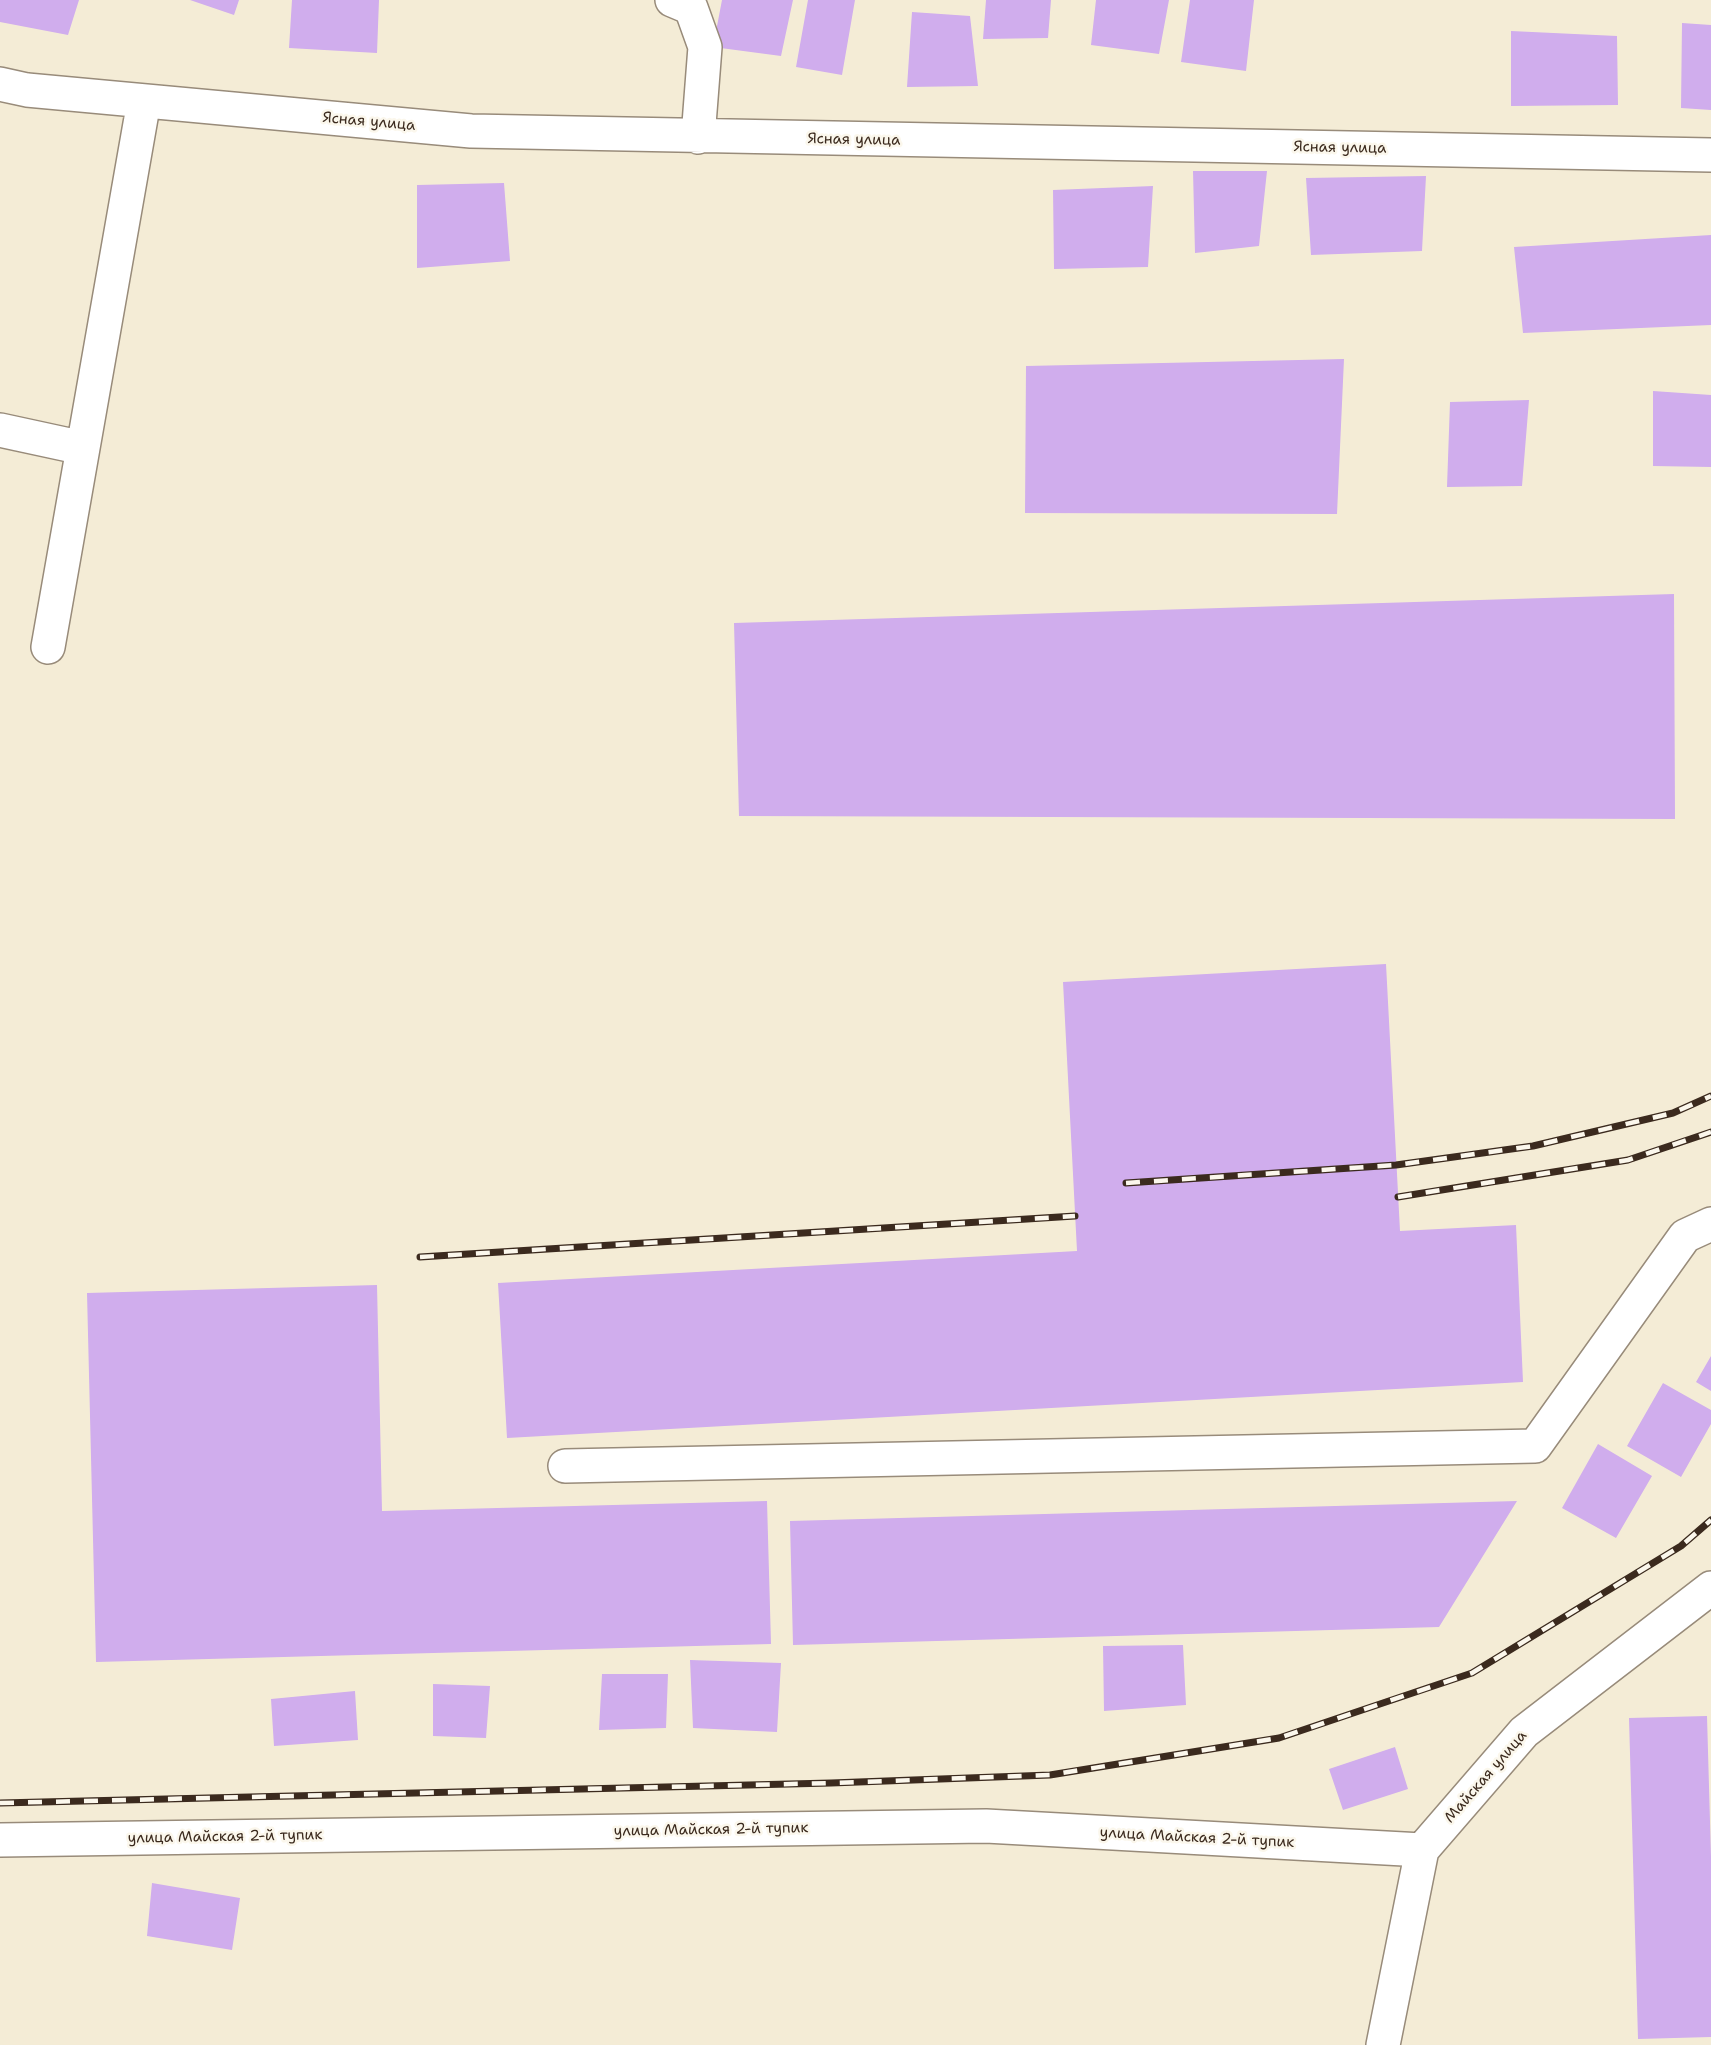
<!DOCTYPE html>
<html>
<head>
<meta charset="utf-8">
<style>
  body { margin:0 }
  canvas { display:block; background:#f4ecd6 }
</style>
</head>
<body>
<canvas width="1711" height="2045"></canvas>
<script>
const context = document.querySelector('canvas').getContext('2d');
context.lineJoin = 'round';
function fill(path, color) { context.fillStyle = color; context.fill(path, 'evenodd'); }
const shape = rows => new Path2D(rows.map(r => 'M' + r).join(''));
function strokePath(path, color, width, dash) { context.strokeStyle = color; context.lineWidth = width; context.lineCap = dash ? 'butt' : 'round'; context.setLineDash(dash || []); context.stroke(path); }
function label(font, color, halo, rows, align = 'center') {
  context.font = font + ' "Shantell Sans",sans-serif'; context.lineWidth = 5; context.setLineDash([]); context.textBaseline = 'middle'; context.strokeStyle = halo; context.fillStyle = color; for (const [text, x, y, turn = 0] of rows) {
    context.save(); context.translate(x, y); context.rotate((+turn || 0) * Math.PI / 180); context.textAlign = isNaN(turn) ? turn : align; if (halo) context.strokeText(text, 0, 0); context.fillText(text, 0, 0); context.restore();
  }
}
fill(shape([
  [0,0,79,0,68,35,0,22],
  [190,0,239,0,234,15],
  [292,0,379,0,377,53,289,48],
  [722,0,793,0,781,56,713,47],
  [808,0,855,0,842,75,796,67],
  [986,0,1051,0,1048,38,983,39],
  [1096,0,1169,0,1159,54,1091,45],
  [1190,0,1254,0,1246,71,1181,62],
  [912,12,970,16,978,86,907,87],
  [1682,23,1711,25,1711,110,1681,108],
  [1511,31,1617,36,1618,105,1511,106],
  [1193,171,1267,171,1259,246,1195,253],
  [1426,176,1422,251,1311,255,1306,178],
  [504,183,510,261,417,268,417,185],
  [1153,186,1148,267,1054,269,1053,190],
  [1711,235,1711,325,1523,333,1514,247],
  [1344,359,1337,514,1025,513,1026,366],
  [1653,391,1711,395,1711,467,1653,466],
  [1529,400,1522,486,1447,487,1450,402],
  [1674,594,1675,819,739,816,734,623],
  [1386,964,1400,1231,1516,1225,1523,1382,507,1438,498,1283,1077,1251,1063,982],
  [377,1285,382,1511,767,1501,771,1644,96,1662,87,1293],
  [1711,1356,1711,1391,1696,1382],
  [1663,1383,1711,1410,1711,1424,1681,1477,1627,1446],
  [1598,1444,1652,1476,1616,1538,1562,1508],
  [1517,1501,1439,1627,793,1645,790,1521],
  [1183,1645,1186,1705,1104,1711,1103,1646],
  [690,1660,781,1663,777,1732,693,1728],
  [602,1674,668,1674,666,1728,599,1730],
  [433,1684,490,1686,486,1738,433,1736],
  [355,1691,358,1740,274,1746,271,1699],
  [1707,1716,1711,1857,1711,2037,1638,2039,1629,1718],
  [1395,1747,1408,1789,1343,1810,1329,1769],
  [152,1883,240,1898,232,1950,147,1936]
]), '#d0aded');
const minor = shape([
  [672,0,691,8,705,47,698,137],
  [0,84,27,90,471,131,1711,155],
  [0,430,83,448],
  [48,647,144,101],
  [565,1466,1535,1446,1685,1236,1711,1224],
  [0,1840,986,1826,1422,1850],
  [1383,2045,1422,1850,1524,1732,1711,1588]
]);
strokePath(minor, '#988b7a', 36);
strokePath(minor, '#fff', 33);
const rail = shape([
  [1126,1183,1396,1165,1533,1146,1673,1113,1711,1096],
  [1398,1197,1628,1160,1711,1132],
  [420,1257,1075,1216],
  [0,1803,831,1783,1050,1775,1279,1738,1472,1673,1681,1546,1711,1520]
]);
strokePath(rail, '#3b2a1e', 7);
strokePath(rail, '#fbf7ec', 4.5, [14]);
label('15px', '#3b2a1e', '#fbf7ec', [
  ["Ясная улица",369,122,5],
  ["Ясная улица",854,140,1],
  ["Ясная улица",1340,148,1],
  ["Майская улица",1486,1777,-49],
  ["улица Майская 2-й тупик",711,1830,-1],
  ["улица Майская 2-й тупик",225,1837,-1],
  ["улица Майская 2-й тупик",1197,1838,3]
]);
</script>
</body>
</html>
